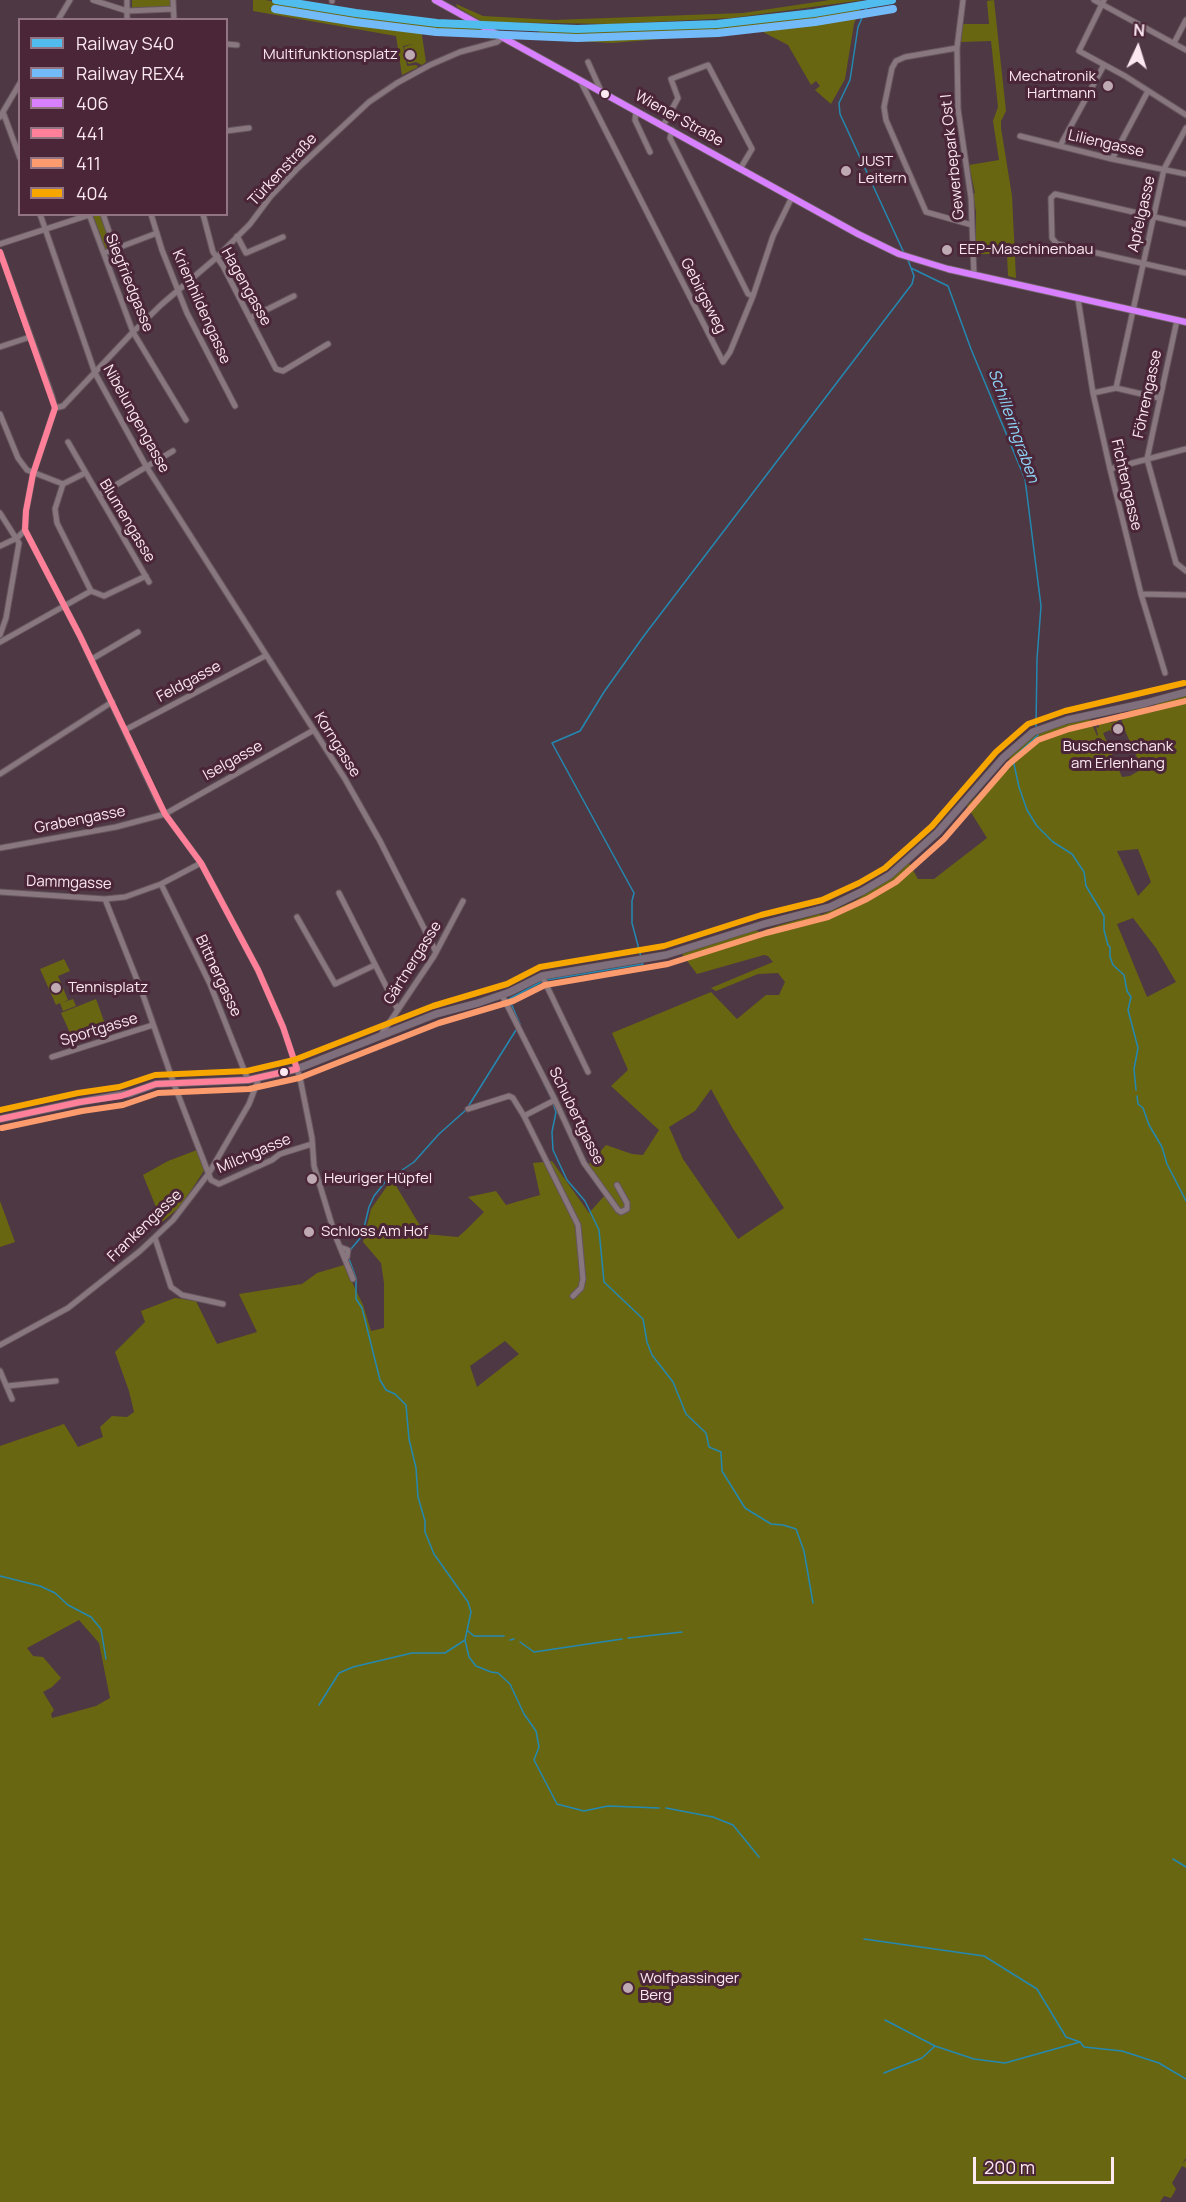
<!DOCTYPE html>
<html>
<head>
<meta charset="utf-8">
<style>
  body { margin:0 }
  #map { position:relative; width:1186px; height:2202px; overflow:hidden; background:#4e3843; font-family:Manrope,sans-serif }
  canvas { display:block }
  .legend { position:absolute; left:18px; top:18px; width:210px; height:198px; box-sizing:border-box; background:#4b2638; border:2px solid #927482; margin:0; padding:8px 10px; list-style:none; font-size:18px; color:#fce8f0 }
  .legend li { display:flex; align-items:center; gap:12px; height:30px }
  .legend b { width:30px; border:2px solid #927482 }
  .north { position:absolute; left:1108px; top:18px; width:60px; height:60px; -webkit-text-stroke:4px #4b2638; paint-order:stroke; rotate:4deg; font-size:16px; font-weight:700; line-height:24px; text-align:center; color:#fce8f0 }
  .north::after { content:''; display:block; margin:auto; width:21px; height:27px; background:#fce8f0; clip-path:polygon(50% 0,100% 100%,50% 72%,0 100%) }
  .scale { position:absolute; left:973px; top:2157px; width:141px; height:27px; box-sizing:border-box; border:3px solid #fce8f0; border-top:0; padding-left:8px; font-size:18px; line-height:21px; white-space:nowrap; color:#fce8f0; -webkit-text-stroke:4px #4b2638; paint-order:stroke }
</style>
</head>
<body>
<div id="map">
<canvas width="1186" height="2202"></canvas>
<ul class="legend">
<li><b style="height:8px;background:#50bdee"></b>Railway S40</li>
<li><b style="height:8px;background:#73baf8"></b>Railway REX4</li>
<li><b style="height:8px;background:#d880ff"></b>406</li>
<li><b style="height:8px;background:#ff8098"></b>441</li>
<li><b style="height:8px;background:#fc9b6d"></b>411</li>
<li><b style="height:8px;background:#f7a600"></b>404</li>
</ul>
<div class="north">N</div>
<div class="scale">200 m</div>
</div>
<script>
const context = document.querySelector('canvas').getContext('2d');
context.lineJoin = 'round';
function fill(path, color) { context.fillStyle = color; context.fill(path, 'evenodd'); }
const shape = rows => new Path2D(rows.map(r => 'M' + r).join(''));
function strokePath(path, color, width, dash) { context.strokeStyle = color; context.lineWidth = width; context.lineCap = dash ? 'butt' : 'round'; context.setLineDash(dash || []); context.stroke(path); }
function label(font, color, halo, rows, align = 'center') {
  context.font = font + ' Manrope,sans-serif'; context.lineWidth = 6; context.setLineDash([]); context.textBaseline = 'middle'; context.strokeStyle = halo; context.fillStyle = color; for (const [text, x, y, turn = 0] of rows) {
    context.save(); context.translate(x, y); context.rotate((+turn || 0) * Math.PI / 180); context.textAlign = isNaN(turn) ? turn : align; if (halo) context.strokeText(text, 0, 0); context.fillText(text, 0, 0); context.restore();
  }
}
fill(shape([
  [132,0,171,0,171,7,132,9],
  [253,0,265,0,366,17,481,28,495,36,492,39,468,31,464,34,421,29,426,62,422,65,416,62,408,64,404,47,413,44,403,46,407,66,416,65,418,67,402,75,396,36,253,11],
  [830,0,863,0,732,18,611,24,483,22,457,7,456,4,483,16,554,20,743,13],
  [994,0,1006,111,1001,121,1001,128,1012,196,1016,278,1008,276,1007,254,976,254,976,212,973,194,975,193,969,165,999,160,993,121,998,107,991,41,961,42,962,24,989,24,987,1],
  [861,7,854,24,845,79,831,104,815,90,820,86,816,81,811,85,788,45,761,31,612,43,539,39,539,31,657,30,767,21],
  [93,215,101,215,112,248,106,251],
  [1186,695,1186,2158,1182,2164,1186,2160,1186,2168,1182,2166,1172,2183,1176,2189,1171,2198,1164,2196,1160,2202,0,2202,0,1446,64,1424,78,1447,103,1437,100,1427,112,1416,127,1417,134,1412,129,1391,115,1352,145,1322,141,1311,175,1298,196,1301,217,1344,257,1332,239,1294,302,1284,317,1273,344,1265,363,1305,371,1331,384,1328,384,1283,381,1263,363,1242,371,1209,392,1179,425,1234,458,1237,466,1230,484,1212,468,1197,496,1191,506,1205,540,1195,533,1163,552,1161,589,1213,606,1194,589,1164,606,1145,632,1154,643,1155,659,1130,611,1086,628,1070,612,1033,711,992,737,1019,766,995,779,995,785,982,778,973,758,974,716,991,711,988,773,962,768,956,764,955,697,974,682,954,755,930,760,932,780,925,819,914,821,915,855,901,909,863,918,879,934,879,987,838,967,806,1000,772,1003,774,1010,768,1009,759,1012,754,1030,738,1054,727,1090,719,1097,736,1098,735,1095,723,1097,728,1099,727,1098,720,1112,723,1115,721,1114,716,1116,715,1118,721,1114,725,1120,723,1123,725,1120,712,1129,717,1133,714,1127,710,1145,707,1147,713,1157,711,1156,704],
  [1119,726,1123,726,1142,769,1130,776,1122,777,1103,733,1110,730,1112,733,1114,732,1113,728],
  [1138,849,1151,882,1138,896,1117,851],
  [1133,918,1156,948,1176,982,1147,997,1117,924],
  [711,1089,732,1127,784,1208,738,1239,683,1159,669,1127,695,1111],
  [505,1341,519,1354,477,1387,470,1366],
  [79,1620,99,1643,110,1698,96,1706,52,1718,51,1714,54,1710,43,1692,52,1687,61,1678,43,1657,33,1656,27,1648],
  [64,959,70,971,58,976,68,1000,61,1003,73,999,76,1006,63,1011,60,1003,56,1005,40,969],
  [96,999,108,1032,75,1044,61,1013],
  [197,1150,205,1169,181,1206,162,1222,143,1175,168,1161],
  [0,1201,15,1242,0,1247]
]), '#696611');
strokePath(shape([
  [870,0,858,27,850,80,839,103,840,114,904,253],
  [911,268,948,286,971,349,1025,479,1041,606,1037,659,1036,728],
  [1038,735,1015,756,1014,764,1019,787,1027,810,1037,826,1053,842,1072,854,1084,872,1086,886,1104,916,1104,930,1108,945,1110,947,1110,957,1113,965,1124,975,1127,991,1131,997,1128,1010,1138,1048,1134,1069,1136,1090],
  [641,957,632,923,632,901,634,893,552,743,580,731,604,692,643,637,912,284,914,276,908,260],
  [546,980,643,964,642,962],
  [519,1026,520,1024,509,999,541,982],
  [544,1084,551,1098],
  [1137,1096,1138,1104,1143,1108,1149,1125,1162,1147,1167,1164,1186,1201],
  [553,1103,556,1112,552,1132,553,1150,567,1180,585,1201,599,1230,604,1282,643,1319,647,1342,652,1355,673,1382,686,1414,706,1433,709,1447,721,1452,722,1471,745,1508,771,1524,783,1525,796,1529,804,1551,813,1603],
  [351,1249,362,1236,369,1207,374,1196,386,1181,414,1162,439,1134,466,1110,516,1030],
  [349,1259,356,1278,356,1299,362,1308,380,1380,386,1390,395,1394,406,1405,409,1439,416,1468,418,1497,425,1521,425,1532,434,1554,468,1602,471,1612,465,1640,469,1657,476,1666,491,1672,498,1673,510,1684,524,1714,536,1731,539,1747,534,1760,557,1804,584,1811,608,1806,659,1808],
  [0,1576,40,1586,55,1593,68,1605,91,1617,101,1629,106,1659],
  [468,1631,474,1636,504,1636],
  [628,1638,682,1632],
  [510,1640,514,1639],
  [520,1642,534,1652,622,1639],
  [319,1705,339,1673,353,1667,412,1653,445,1653,465,1640],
  [666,1808,713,1817,733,1825,759,1857],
  [1173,1859,1186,1867],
  [864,1939,984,1956,1037,1989,1066,2037,1080,2042,1084,2047,1122,2051,1159,2063,1186,2079],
  [885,2020,935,2046,974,2059,1005,2063,1080,2042],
  [884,2073,922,2058,935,2046]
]), '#2489b2', 1.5);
const minor = shape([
  [93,0,127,11,173,9],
  [127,0,127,20],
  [173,0,174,20],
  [332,0,332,1],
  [963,0,957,48,958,109,971,198,974,275],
  [1094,0,1186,50],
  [1104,0,1079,51,1125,76,1186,115],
  [58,20,70,0],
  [1174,43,1186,20],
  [226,44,237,45],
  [957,48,905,57,896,61,892,68,884,107,886,120,926,212,972,225],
  [588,62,601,91],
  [581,82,723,362,730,352,753,296,773,236,792,197],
  [636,111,635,120,650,152],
  [3,112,20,158],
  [0,117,20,83],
  [663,126,678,98,671,79,708,65,752,149,740,169],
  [672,130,670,138,748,294,753,296],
  [226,131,249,128],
  [1020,136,1112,159,1186,174],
  [1060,146,1104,65],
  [1112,159,1148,91],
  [40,214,95,373,146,466,345,779,380,841,436,952],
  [89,214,133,332,186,420],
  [103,214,115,249,104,253],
  [151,214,162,250,187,313,235,406],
  [203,214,213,252,223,266,276,369,283,371,328,344],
  [1186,224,1055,194,1051,198,1052,238,1057,244,1186,273],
  [237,236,246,253,283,237],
  [0,244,89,215],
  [115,249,157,233],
  [0,252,52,396,55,408,33,474,26,511,25,530,80,636,156,797,165,814,201,863,258,970,283,1027,300,1078,312,1138,314,1166,335,1235,353,1279],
  [1078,299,1093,393,1110,469,1141,594,1165,673],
  [250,318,294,296],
  [1177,320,1147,459,1176,563,1186,571],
  [0,347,30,337],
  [1116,388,1164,169,1186,128],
  [1093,393,1116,388,1159,398],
  [55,408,63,406,133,332,162,304,216,258,250,224,271,196,297,169,369,102,397,83,430,65,460,52,497,42,503,37],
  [0,414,18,458,27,470,63,484,85,473],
  [68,442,149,582],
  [1110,469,1186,449],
  [63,484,55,509,57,523,91,591,104,596,146,576],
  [99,495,173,451],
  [0,513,19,543,6,618,0,635],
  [0,546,17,538,25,530],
  [1141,594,1186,595],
  [0,642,91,591],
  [92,659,138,632],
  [125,730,265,656],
  [0,774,112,702],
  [0,848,116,827,165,814,314,730],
  [161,884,210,984,248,1080],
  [0,892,105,899,125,897,161,884,201,863],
  [339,893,398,1010],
  [105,899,143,995,174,1084,211,1180,219,1184,272,1160,280,1154,312,1144],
  [297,917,335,984,375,965],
  [542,976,588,1072],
  [502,995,555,1100,584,1163,618,1210,621,1212,627,1209,627,1203,617,1185],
  [381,1035,434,956,463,901],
  [52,1057,153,1025],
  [468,1109,509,1096,513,1098,524,1116,578,1225,583,1279,581,1288,573,1296],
  [524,1116,555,1100],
  [155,1238,171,1287,182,1295,223,1304],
  [340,1247,348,1250,347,1257,344,1257],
  [0,1345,68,1308,140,1251,173,1220,209,1173,249,1104,259,1078],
  [0,1371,12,1399],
  [7,1386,56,1381]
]);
const major = shape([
  [435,0,858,234,899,254,948,269,1186,322],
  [128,1094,156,1084,248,1080,297,1069,436,1014,478,1003,510,992,542,976,666,955,764,924,830,907,863,891,890,875,938,832,1003,758,1033,732,1067,720,1146,703,1186,692],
  [0,1119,80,1102,131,1093]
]);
strokePath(minor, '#67555e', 7);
strokePath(major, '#67555e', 8);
strokePath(minor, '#88777e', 5);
strokePath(major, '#7f6f7d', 7);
strokePath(shape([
  [435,0,858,234,899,254,948,269,1186,322]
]), '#d880ff', 6);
strokePath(shape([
  [0,252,55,408,33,474,26,511,25,530,80,636,165,814,201,863,258,970,283,1027,297,1069],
  [0,1119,80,1102,121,1096,156,1084,248,1080,297,1069]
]), '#ff8098', 6);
strokePath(shape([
  [2,1128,82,1111,123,1105,158,1093,249,1089,299,1078,439,1023,513,1001,545,985,668,964,766,933,828,917,867,899,896,882,944,839,1009,764,1038,740,1069,729,1186,701]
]), '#fc9b6d', 6);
strokePath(shape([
  [0,1110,78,1093,119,1087,155,1075,247,1071,294,1060,433,1006,507,984,540,967,664,946,761,915,822,900,859,883,885,868,932,826,996,752,1028,724,1065,711,1184,683]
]), '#f7a600', 6);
strokePath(shape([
  [276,0,356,13,437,23,577,29,717,24,814,13,892,0]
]), '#50bdee', 8);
strokePath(shape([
  [275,9,355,22,436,32,577,38,718,33,815,22,893,9]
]), '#73baf8', 8);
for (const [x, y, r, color] of [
  [410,55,6,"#bfaab3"],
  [1108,86,6,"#bfaab3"],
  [605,94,5,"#fce8f0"],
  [846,171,6,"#bfaab3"],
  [947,250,6,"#bfaab3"],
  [1118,729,6,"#bfaab3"],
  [56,988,6,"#bfaab3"],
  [284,1072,5,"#fce8f0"],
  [312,1179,6,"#bfaab3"],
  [309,1232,6,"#bfaab3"],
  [628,1988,6,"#bfaab3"]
]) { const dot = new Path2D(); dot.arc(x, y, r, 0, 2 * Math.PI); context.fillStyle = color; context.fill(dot); strokePath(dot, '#4b2638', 2); }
label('15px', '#fce8f0', '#4b2638', [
  ["Multifunktionsplatz",398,55,"right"],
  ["Mechatronik",1096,77,"right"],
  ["Hartmann",1096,94,"right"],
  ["JUST",858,162],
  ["Leitern",858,179],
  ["EEP-Maschinenbau",959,250],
  ["Buschenschank",1118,747,"center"],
  ["am Erlenhang",1118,764,"center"],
  ["Tennisplatz",68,988],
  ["Heuriger Hüpfel",324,1179],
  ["Schloss Am Hof",321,1232],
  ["Wolfpassinger",640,1979],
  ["Berg",640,1996]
], 'left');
label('15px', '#fce8f0', '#4b2638', [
  ["Wiener Straße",679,119,29],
  ["Liliengasse",1106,144,13],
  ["Gewerbepark Ost I",953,157,-96],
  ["Türkenstraße",283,170,-47],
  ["Apfelgasse",1142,214,-77],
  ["Siegfriedgasse",129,283,68],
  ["Hagengasse",246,287,61],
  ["Gebirgsweg",703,296,63],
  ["Kriemhildengasse",201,307,66],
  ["Föhrengasse",1148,394,-78],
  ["Nibelungengasse",136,419,61],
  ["Fichtengasse",1126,485,77],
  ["Blumengasse",127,521,59],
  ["Feldgasse",189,682,-28],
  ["Korngasse",337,745,58],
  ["Iselgasse",233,761,-29],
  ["Grabengasse",80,820,-11],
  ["Dammgasse",69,883,2],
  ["Gärtnergasse",413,963,-58],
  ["Bittnergasse",218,976,65],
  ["Sportgasse",99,1030,-17],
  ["Schubertgasse",576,1116,64],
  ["Milchgasse",254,1154,-23],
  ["Frankengasse",145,1226,-44]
]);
label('italic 16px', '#8ed6f9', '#4b2638', [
  ["Schilleringraben",1013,426,70]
]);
</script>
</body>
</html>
